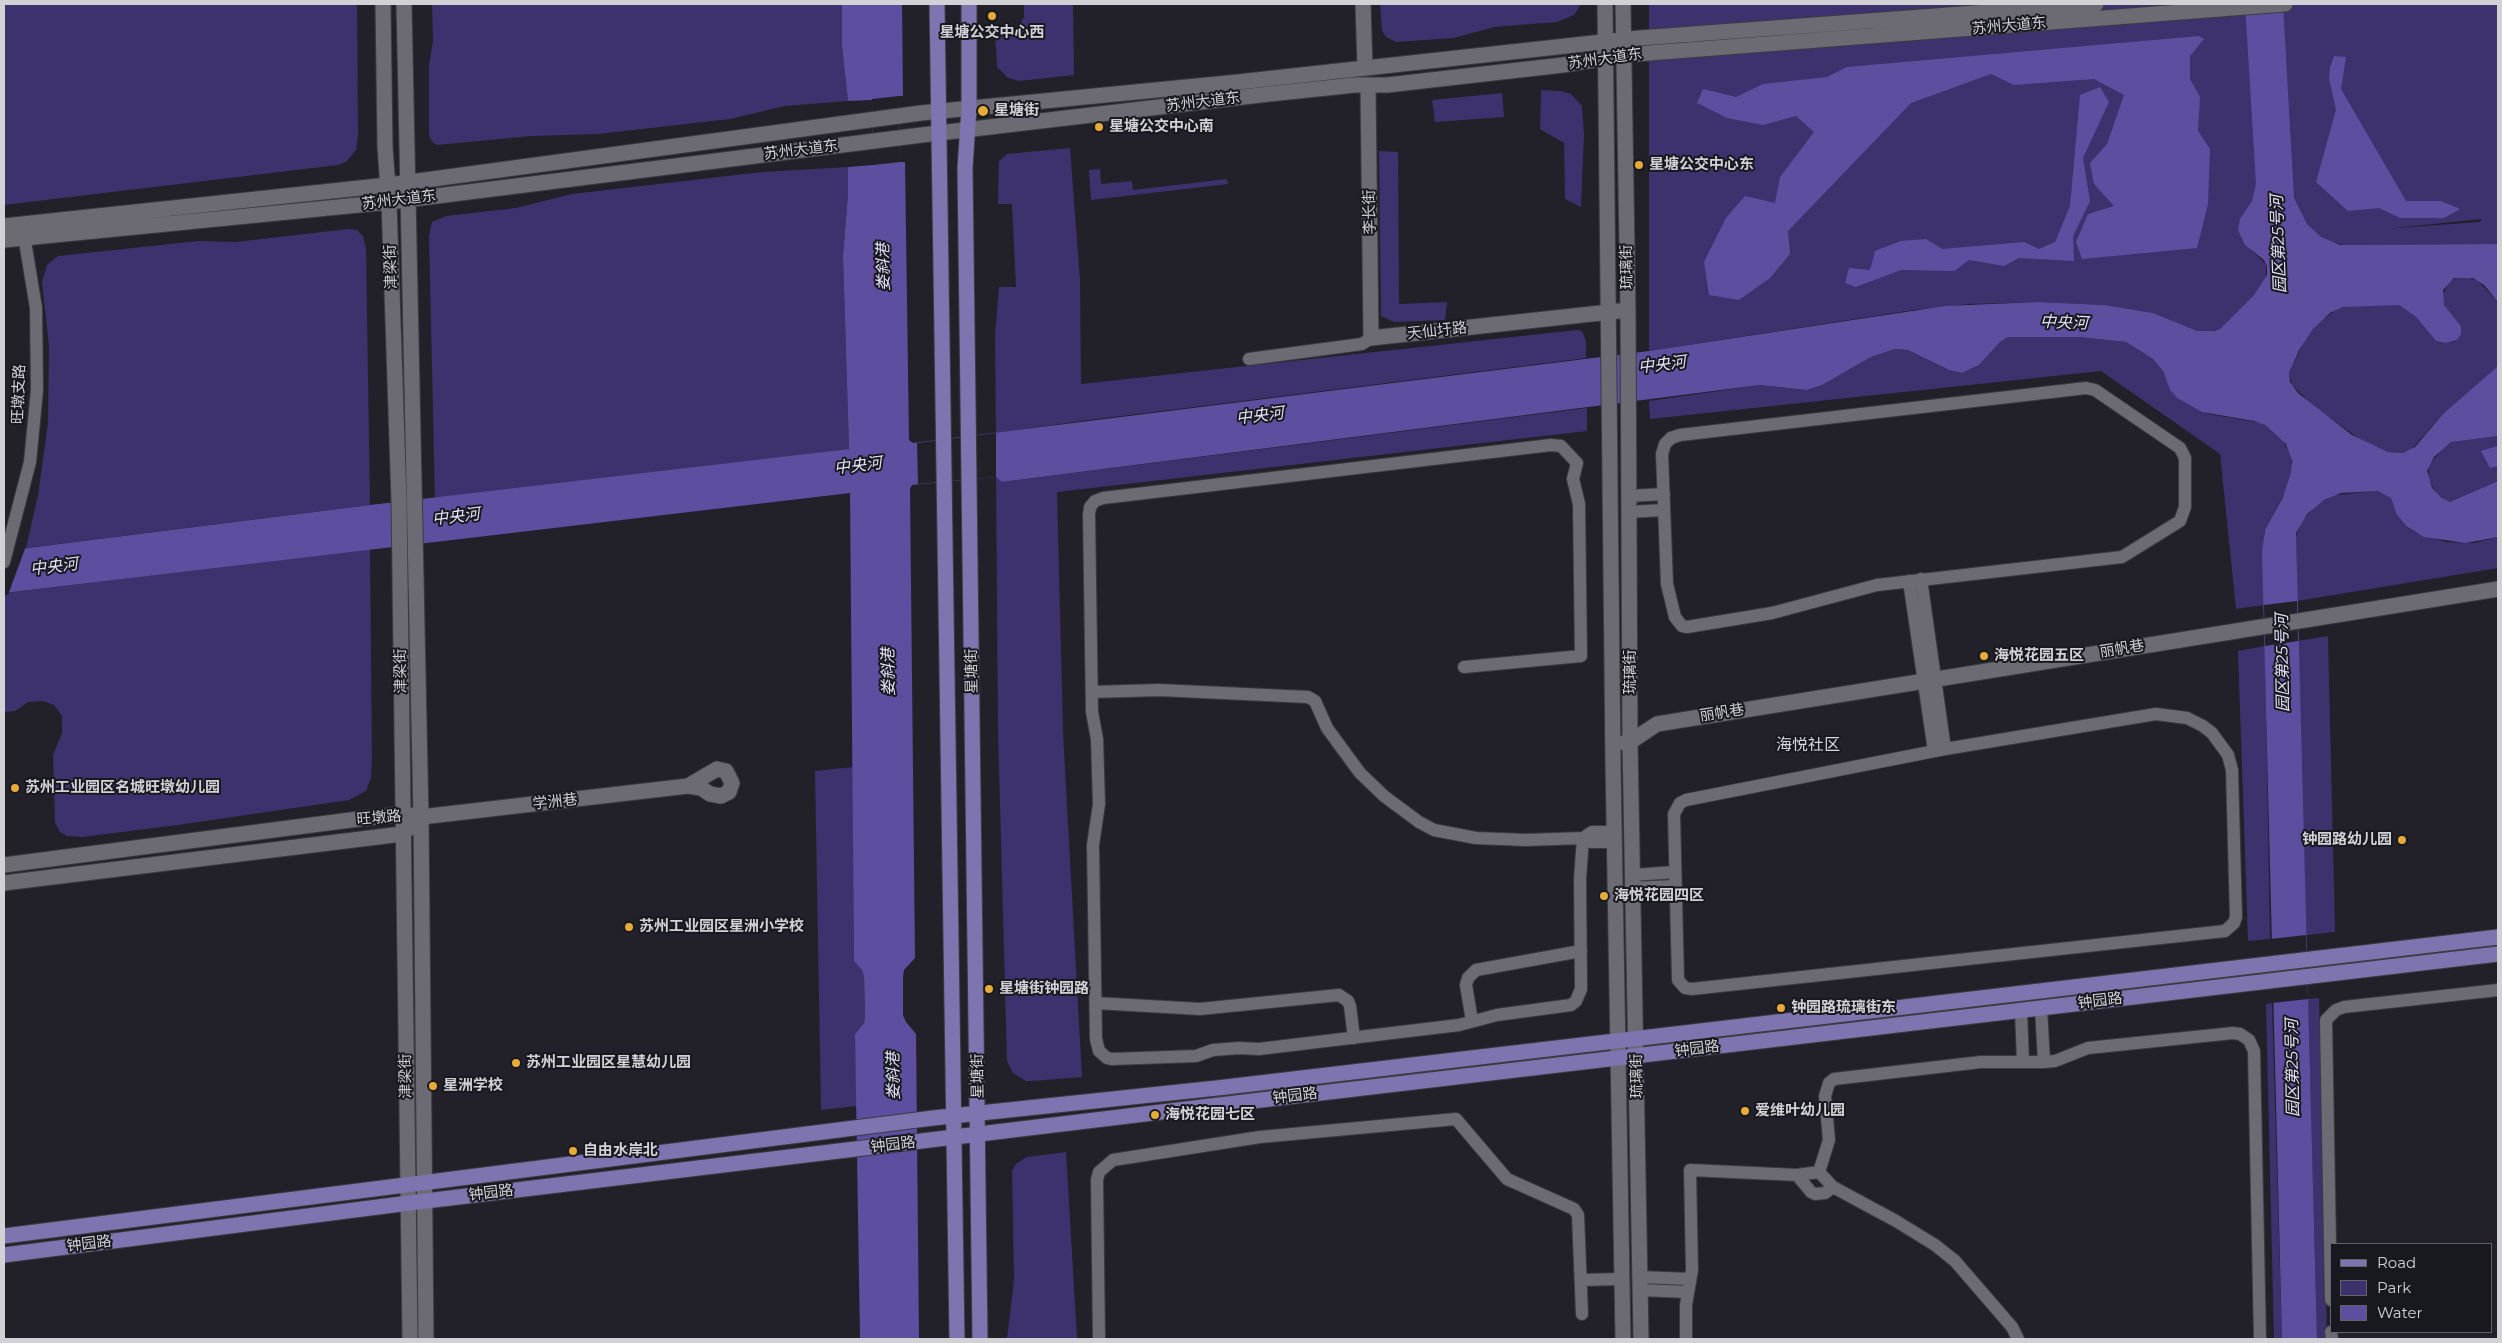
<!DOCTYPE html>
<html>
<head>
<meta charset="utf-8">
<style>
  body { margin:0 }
  #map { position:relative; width:2502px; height:1343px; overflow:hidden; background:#222129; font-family:Montserrat,sans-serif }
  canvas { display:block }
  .frame { position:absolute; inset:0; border:5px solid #d1d1d6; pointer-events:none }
  .legend { position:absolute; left:2330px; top:1243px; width:162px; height:90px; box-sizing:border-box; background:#18181f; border:1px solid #626268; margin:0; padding:6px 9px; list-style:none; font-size:15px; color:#d1d1d6 }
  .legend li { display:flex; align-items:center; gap:10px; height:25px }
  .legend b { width:25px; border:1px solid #626268 }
</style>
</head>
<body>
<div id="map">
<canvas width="2502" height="1343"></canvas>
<div class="frame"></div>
<ul class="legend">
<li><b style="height:6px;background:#7d74b0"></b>Road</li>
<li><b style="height:14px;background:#3d326e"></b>Park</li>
<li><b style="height:14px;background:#5d4ea0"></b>Water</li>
</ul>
</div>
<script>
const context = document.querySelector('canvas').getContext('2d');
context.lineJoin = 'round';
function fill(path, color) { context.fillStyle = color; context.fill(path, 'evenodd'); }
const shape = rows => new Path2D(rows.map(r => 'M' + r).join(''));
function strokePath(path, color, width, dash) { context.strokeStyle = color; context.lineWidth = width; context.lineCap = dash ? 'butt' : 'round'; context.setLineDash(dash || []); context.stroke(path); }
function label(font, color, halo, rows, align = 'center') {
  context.font = font + ' Montserrat,"Noto Sans SC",sans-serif'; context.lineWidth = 4; context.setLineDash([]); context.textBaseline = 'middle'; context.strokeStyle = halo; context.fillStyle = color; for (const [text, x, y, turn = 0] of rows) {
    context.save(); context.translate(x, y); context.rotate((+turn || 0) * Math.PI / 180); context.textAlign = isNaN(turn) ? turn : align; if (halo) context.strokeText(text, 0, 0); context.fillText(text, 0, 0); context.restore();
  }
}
fill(shape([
  [4,4,357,4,358,135,356,150,346,162,338,165,4,205],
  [432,4,842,4,842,46,848,101,785,106,730,119,598,134,531,136,437,145,432,142,429,135,429,65,433,41],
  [1024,4,1073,4,1074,75,1019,81,1008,78,997,67,995,30,1005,33,1016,30,1024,17],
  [1380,4,1581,4,1574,15,1557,22,1494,27,1454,38,1396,42,1386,37,1382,31],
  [1649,4,2498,4,2498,244,2343,245,2328,241,2250,249,2266,264,2266,278,2254,295,2221,328,2212,331,2197,331,2148,312,2105,305,2038,302,1969,304,1913,310,1649,351],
  [2482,219,2479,222,2384,229,2385,229],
  [1541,90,1561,91,1571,94,1582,106,1584,135,1581,207,1565,199,1564,143,1540,129],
  [1502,93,1504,117,1435,122,1432,100],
  [1070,148,1080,280,1081,384,1577,330,1582,331,1586,341,1586,358,1081,421,996,433,995,335,999,287,1016,287,1012,204,998,204,999,161,1007,154],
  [1379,151,1398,152,1399,304,1447,302,1445,320,1394,322,1381,316],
  [848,167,848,194,843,256,849,449,435,499,429,236,432,222,446,216,516,208,572,194,762,172],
  [1100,169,1101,184,1132,181,1133,190,1227,179,1228,184,1091,200,1089,170],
  [348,229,357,230,363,236,366,249,370,505,26,548,38,495,48,423,49,346,42,282,47,265,58,256,198,241,236,242],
  [2457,278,2470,278,2478,281,2498,302,2498,366,2444,413,2410,451,2403,453,2388,452,2361,440,2314,406,2292,385,2289,373,2304,341,2318,323,2339,308,2356,305,2399,305,2416,317,2436,341,2446,343,2455,341,2461,335,2461,326,2444,305,2442,296,2449,281],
  [2008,337,2079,337,2126,342,2153,359,2163,371,2170,390,2182,401,2209,414,2262,423,2283,441,2290,453,2292,468,2286,490,2264,532,2264,605,2236,609,2220,454,2101,371,1650,419,1649,401,1760,385,1807,390,1822,385,1871,357,1895,349,1908,350,1949,370,1962,373,1979,365,2000,342],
  [1587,408,1587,431,1057,492,1063,733,1082,1077,1032,1081,1026,1081,1013,1073,1007,1061,998,730,996,477,1003,482],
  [2498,436,2498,481,2451,502,2445,500,2435,491,2428,479,2429,465,2446,445,2454,441],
  [2376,491,2384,493,2391,498,2399,518,2408,528,2421,535,2447,542,2474,543,2498,537,2498,568,2297,601,2296,537,2301,522,2317,504,2335,495],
  [370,549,372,760,371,777,366,791,349,800,178,825,82,837,67,836,60,832,55,823,53,755,62,733,62,716,54,705,43,701,28,702,15,711,4,712,4,599,6,593],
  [2328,636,2335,932,2306,935,2298,641],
  [2265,646,2270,939,2248,941,2238,651],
  [853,767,854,961,863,970,864,976,865,1016,864,1023,855,1034,857,1106,821,1110,815,771],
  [2319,998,2327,1339,2317,1339,2308,999],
  [2272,1003,2282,1339,2274,1339,2266,1004],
  [1066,1152,1077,1339,1007,1339,1014,1280,1012,1171,1016,1164,1027,1157]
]), '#3d326e');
fill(shape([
  [842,4,902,4,903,96,899,96,900,162,905,162,909,440,913,443,1649,351,1945,306,2038,302,2105,305,2153,313,2197,331,2214,331,2221,328,2254,295,2267,275,2267,266,2264,260,2245,245,2238,230,2240,219,2252,201,2256,184,2245,4,2283,4,2294,198,2307,224,2321,237,2340,245,2498,244,2498,302,2484,285,2473,278,2454,278,2443,290,2444,305,2461,326,2461,335,2457,340,2446,343,2436,341,2416,317,2399,305,2343,307,2330,313,2313,329,2299,350,2289,373,2290,382,2298,393,2352,435,2388,452,2403,453,2415,447,2444,413,2498,366,2498,436,2451,442,2434,457,2427,471,2432,488,2442,498,2450,502,2498,481,2498,537,2466,543,2424,537,2406,526,2397,515,2391,498,2378,491,2341,493,2324,500,2307,514,2296,533,2317,1339,2282,1339,2262,552,2265,530,2283,497,2291,472,2292,461,2286,444,2265,425,2254,421,2202,412,2177,398,2170,390,2163,371,2153,359,2126,342,2079,337,2008,337,2000,342,1979,365,1962,373,1949,370,1908,350,1895,349,1871,357,1822,385,1807,390,1760,385,1002,482,996,477,912,485,910,489,915,958,904,970,903,977,903,1015,906,1022,916,1034,919,1339,860,1339,855,1034,864,1023,865,1016,864,976,862,970,854,961,850,493,4,593,4,551,370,505,849,449,843,256,848,194,848,167,873,165,873,160,872,100,848,101,842,46],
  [2199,36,2204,39,2190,56,2190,79,2200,97,2198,131,2210,149,2208,204,2197,248,2082,259,2076,242,2088,214,2114,206,2094,184,2090,163,2107,144,2124,95,2094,79,2014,85,1991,74,1911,103,1788,231,1790,254,1770,278,1739,300,1709,295,1704,262,1726,218,1745,196,1775,203,1780,177,1814,132,1796,116,1763,125,1727,118,1697,103,1703,89,1736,97,1763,84,1827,77,1847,67],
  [2334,56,2346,57,2341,89,2406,201,2441,201,2460,209,2444,218,2400,218,2379,208,2348,211,2316,182,2336,110,2329,78,2330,67],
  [2100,87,2109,102,2083,158,2090,201,2073,236,2074,261,2019,258,2004,266,1969,260,1954,271,1901,270,1856,287,1845,283,1849,268,1870,270,1875,251,1901,241,1926,239,1942,249,2024,242,2039,249,2055,242,2070,206,2080,95],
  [2498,446,2498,466,2490,468,2481,451]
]), '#5d4ea0');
fill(shape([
  [899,96,900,162,873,165,872,99],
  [996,433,996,477,918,484,917,443],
  [26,546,8,595,4,595,4,549],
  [2297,601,2298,641,2265,646,2264,605],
  [2306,935,2308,999,2272,1003,2270,939]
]), '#222129');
const street = shape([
  [1249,359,1362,344,1371,338],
  [2086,388,2095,390,2180,448,2185,458,2185,507,2180,521,2122,557,1877,585,1772,613,1687,627,1682,626,1675,617,1667,584,1662,454,1665,444,1671,438,1680,435,2086,388],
  [1629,496,1664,494],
  [1629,512,1664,510],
  [4,562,30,462,37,390,36,308,23,229],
  [1921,579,1945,749],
  [1909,581,1934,751],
  [1464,667,1581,656,1579,504,1573,479,1577,463,1561,446,1551,445,1103,498,1095,501,1090,507,1089,515,1092,712,1097,739,1099,804,1093,845,1096,1039,1099,1051,1107,1058,1112,1059,1196,1056,1213,1050,1239,1048,1259,1049,1459,1025,1497,1015,1571,1005,1576,1001,1581,989,1580,879,1583,838],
  [1092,692,1159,690,1308,697,1315,701,1327,728,1360,773,1384,796,1419,822,1434,830,1476,838,1526,840,1583,838,1591,842,1615,842],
  [2156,714,2187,718,2203,726,2212,733,2228,755,2232,770,2236,917,2234,923,2225,931,1692,989,1685,988,1678,980,1674,814,1680,803,1686,800,1945,749,2156,714],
  [1583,838,1592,832,1615,832],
  [1633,875,1675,872],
  [1633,888,1675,886],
  [1096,1003,1200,1009,1339,995,1348,1001,1350,1006,1354,1038],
  [2041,1008,2044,1062],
  [2021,1010,2023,1062],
  [1472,1021,1466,985,1468,978,1476,970,1581,951],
  [1819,1172,1829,1140,1825,1096,1829,1083,1834,1079,1981,1062,2044,1062,2055,1061,2088,1048,2233,1033,2240,1034,2249,1040,2254,1051,2260,1339],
  [1797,1175,1811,1192,1815,1194,1825,1193,1833,1187],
  [1640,1277,1690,1279],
  [1581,1280,1622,1279],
  [1640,1290,1688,1292],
  [2331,1300,2326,1020,2336,1010,2344,1007,2498,990],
  [2331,1332,2332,1339],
  [1099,1339,1097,1180,1099,1172,1113,1160,1260,1137,1456,1119,1507,1179,1574,1209,1578,1215,1582,1314],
  [1686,1339,1686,1305,1692,1270,1690,1170,1797,1175,1819,1172,1833,1187,1896,1221,1935,1245,1955,1261,2012,1327,2018,1339]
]);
const secondary = shape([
  [383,4,385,147,389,202,399,501,410,1339],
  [404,4,421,817,426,1339],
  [1363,4,1365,68],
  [1605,4,1613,764,1623,1339],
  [1623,4,1628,310,1630,742,1641,1339],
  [1368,85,1371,338,1619,311],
  [4,226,388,185,921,113,1238,82,1639,38,2096,4],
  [4,240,389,202,922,135,1269,94,1355,85,1387,85,1563,65,1623,55,2285,4],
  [1624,743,1630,742,1657,724,2498,589],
  [4,865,366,818,403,814,421,817,688,786,701,788,710,794,721,796,729,792,732,783,726,771,717,769,688,786],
  [4,883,402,834,409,828]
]);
const primary = shape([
  [937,4,957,1339],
  [969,4,969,108,965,168,980,1339],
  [4,1236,933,1118,1217,1088,2498,937],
  [4,1255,409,1203,1219,1105,2498,954]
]);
strokePath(street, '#3b3b40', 14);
strokePath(secondary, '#3b3b40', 17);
strokePath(primary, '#3b3b40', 17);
strokePath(street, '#6c6b74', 12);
strokePath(secondary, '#6c6b74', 15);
strokePath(primary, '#7d74b0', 15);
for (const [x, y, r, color] of [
  [992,16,5,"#e8ab37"],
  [983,111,6,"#e8ab37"],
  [1099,127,5,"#e8ab37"],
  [1639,165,5,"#e8ab37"],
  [1984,656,5,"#e8ab37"],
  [15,788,5,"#e8ab37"],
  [2402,840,5,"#e8ab37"],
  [1604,896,5,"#e8ab37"],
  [629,927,5,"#e8ab37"],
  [989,989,5,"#e8ab37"],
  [1781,1008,5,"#e8ab37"],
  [516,1063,5,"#e8ab37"],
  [433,1086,5,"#e8ab37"],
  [1745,1111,5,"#e8ab37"],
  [1155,1115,5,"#e8ab37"],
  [573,1151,5,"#e8ab37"]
]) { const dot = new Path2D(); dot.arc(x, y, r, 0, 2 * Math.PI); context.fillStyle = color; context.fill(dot); strokePath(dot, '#18181f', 2); }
label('15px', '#d1d1d6', '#18181f', [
  ["苏州大道东",2009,26,-5],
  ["苏州大道东",1605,59,-8],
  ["苏州大道东",1203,102,-7],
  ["苏州大道东",801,150,-7],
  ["苏州大道东",399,200,-7],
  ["李长街",1370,212,-91],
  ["津梁街",391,267,-92],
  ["琉璃街",1627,267,-91],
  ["天仙圩路",1437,331,-6],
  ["旺墩支路",19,394,-88],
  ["丽帆巷",2122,649,-9],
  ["津梁街",401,671,-91],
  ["星塘街",972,671,-91],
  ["琉璃街",1631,672,-90],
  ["丽帆巷",1722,713,-9],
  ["学洲巷",555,802,-6],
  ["旺墩路",379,818,-5],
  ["钟园路",2100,1001,-7],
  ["钟园路",1697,1049,-7],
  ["津梁街",406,1076,-91],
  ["星塘街",978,1076,-91],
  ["琉璃街",1637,1076,-91],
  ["钟园路",1295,1096,-7],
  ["钟园路",893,1145,-7],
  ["钟园路",491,1193,-7],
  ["钟园路",89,1244,-7]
]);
label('bold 15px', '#d1d1d6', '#18181f', [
  ["星塘公交中心西",992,33,"center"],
  ["星塘街",994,111],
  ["星塘公交中心南",1109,127],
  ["星塘公交中心东",1649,165],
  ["海悦花园五区",1994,656],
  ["苏州工业园区名城旺墩幼儿园",25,788],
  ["钟园路幼儿园",2392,840,"right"],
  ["海悦花园四区",1614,896],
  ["苏州工业园区星洲小学校",639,927],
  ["星塘街钟园路",999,989],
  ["钟园路琉璃街东",1791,1008],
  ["苏州工业园区星慧幼儿园",526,1063],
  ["星洲学校",443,1086],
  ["爱维叶幼儿园",1755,1111],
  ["海悦花园七区",1165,1115],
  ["自由水岸北",583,1151]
], 'left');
label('italic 16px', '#e3e1f8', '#18181f', [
  ["园区第25号河",2279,244,-92],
  ["娄斜港",884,267,-91],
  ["中央河",2064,323,2],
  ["中央河",1662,365,-7],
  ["中央河",1260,416,-7],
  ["中央河",858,466,-7],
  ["中央河",456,517,-7],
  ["中央河",54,567,-7],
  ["园区第25号河",2283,663,-91],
  ["娄斜港",889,672,-91],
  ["园区第25号河",2293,1068,-91],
  ["娄斜港",894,1076,-91]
]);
label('16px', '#d9d8e3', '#18181f', [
  ["海悦社区",1808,745]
]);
</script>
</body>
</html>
